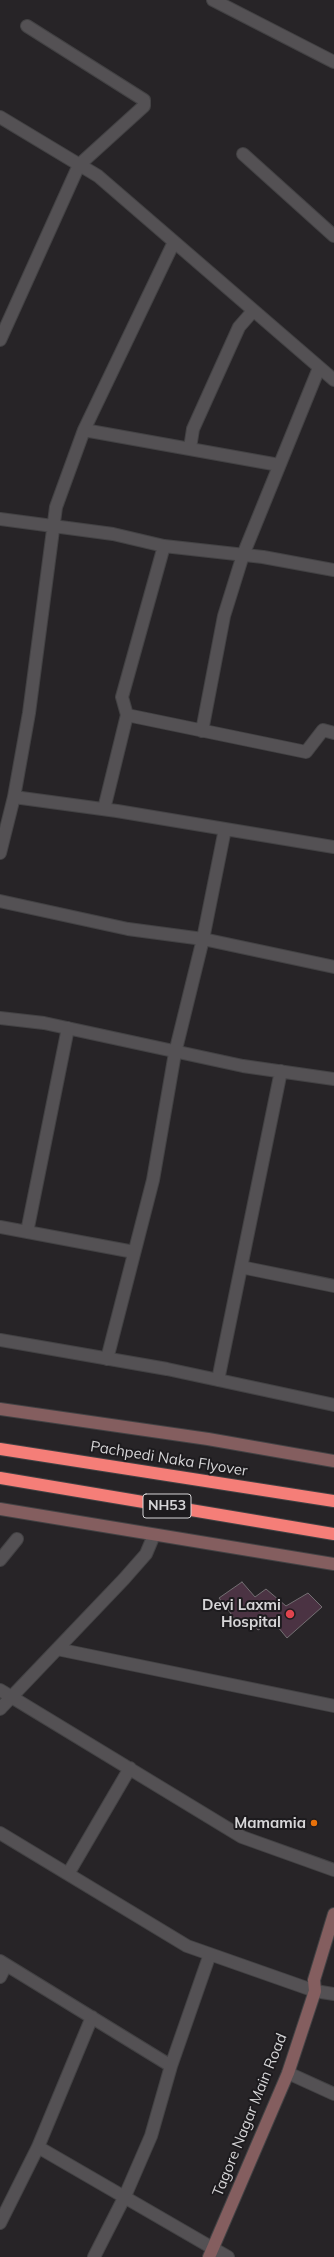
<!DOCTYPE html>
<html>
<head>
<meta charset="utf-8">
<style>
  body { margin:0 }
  canvas { display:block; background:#272427 }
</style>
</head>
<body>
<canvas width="334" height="2257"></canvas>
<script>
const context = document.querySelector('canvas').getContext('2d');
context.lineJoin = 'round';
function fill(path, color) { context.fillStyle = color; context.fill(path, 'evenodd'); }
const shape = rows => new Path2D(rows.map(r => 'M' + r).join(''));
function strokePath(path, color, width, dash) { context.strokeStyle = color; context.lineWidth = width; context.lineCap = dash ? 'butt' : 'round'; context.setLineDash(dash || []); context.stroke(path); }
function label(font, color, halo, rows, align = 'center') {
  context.font = font + ' Mulish,sans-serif'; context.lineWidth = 4; context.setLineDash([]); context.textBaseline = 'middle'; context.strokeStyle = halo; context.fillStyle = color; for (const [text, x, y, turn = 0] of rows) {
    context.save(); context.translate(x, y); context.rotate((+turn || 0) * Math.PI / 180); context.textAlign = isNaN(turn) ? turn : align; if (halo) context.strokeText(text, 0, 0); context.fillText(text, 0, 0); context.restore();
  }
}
const building = shape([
  [242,1582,255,1597,266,1589,286,1606,308,1593,322,1607,287,1638,273,1621,258,1630,246,1619,238,1623,219,1598,242,1582]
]);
fill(building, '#4b3343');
strokePath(building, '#736f72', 1);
const street = shape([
  [213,0,334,62],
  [0,117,98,176,334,380],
  [243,154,334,236],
  [0,340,79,165,144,106,144,100,27,26],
  [84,430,279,465],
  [190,448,193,429,239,327,253,311],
  [0,519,113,534,164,546,263,557,334,570],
  [127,715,306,752,323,730,334,733],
  [202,731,224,616,243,555,319,368],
  [14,797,117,811,334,847],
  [104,809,127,715,122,697,164,546],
  [0,853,14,797,29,713,56,507,84,430,174,242],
  [0,901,128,929,203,939,334,967],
  [0,1018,44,1023,243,1066,334,1079],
  [0,1227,134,1252],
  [27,1232,68,1028],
  [241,1267,334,1286],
  [0,1340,167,1369,334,1405],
  [107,1359,153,1180,175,1053,203,939,225,829],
  [218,1380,281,1071],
  [0,1560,17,1539],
  [57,1649,334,1706],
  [0,1690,242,1837,334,1870],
  [0,1709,124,1579,146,1554,154,1535],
  [0,1833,187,1946,315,1991,334,1994],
  [68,1874,130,1768],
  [0,1961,171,2066],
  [0,1977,6,1965],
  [288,2073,334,2094],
  [38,2147,228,2257],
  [0,2223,38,2147,92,2017],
  [94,2257,125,2196,151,2136,171,2066,210,1954]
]);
const secondary = shape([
  [0,1409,208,1439,334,1461],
  [0,1509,334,1564],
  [209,2257,288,2073,315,1991,314,1980,334,1914]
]);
const highway = shape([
  [0,1449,334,1501],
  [0,1478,334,1534]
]);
strokePath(street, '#434244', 14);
strokePath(secondary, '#434244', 14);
strokePath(highway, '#434244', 14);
strokePath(street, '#545154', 12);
strokePath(secondary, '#845e5f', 12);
strokePath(highway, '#f57e78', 12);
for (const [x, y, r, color] of [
  [290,1614,5,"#e0444e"],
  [314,1823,4,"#e8710a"]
]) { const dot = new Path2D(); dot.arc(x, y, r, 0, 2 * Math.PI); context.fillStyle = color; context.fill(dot); strokePath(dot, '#1d1b1e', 1.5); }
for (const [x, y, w] of [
  [167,1506,48]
]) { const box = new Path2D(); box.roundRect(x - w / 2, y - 12, w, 24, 3); context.fillStyle = '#1d1b1e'; context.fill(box); strokePath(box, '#d6d5d7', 1); }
label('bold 14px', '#d6d5d7', null, [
  ["NH53",167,1506]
]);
label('15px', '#d6d5d7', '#1d1b1e', [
  ["Pachpedi Naka Flyover",169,1459,9],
  ["Tagore Nagar Main Road",250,2115,-68]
]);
label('bold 15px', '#d6d5d7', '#1d1b1e', [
  ["Devi Laxmi",281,1605],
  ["Hospital",281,1622],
  ["Mamamia",306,1823]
], 'right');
</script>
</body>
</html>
